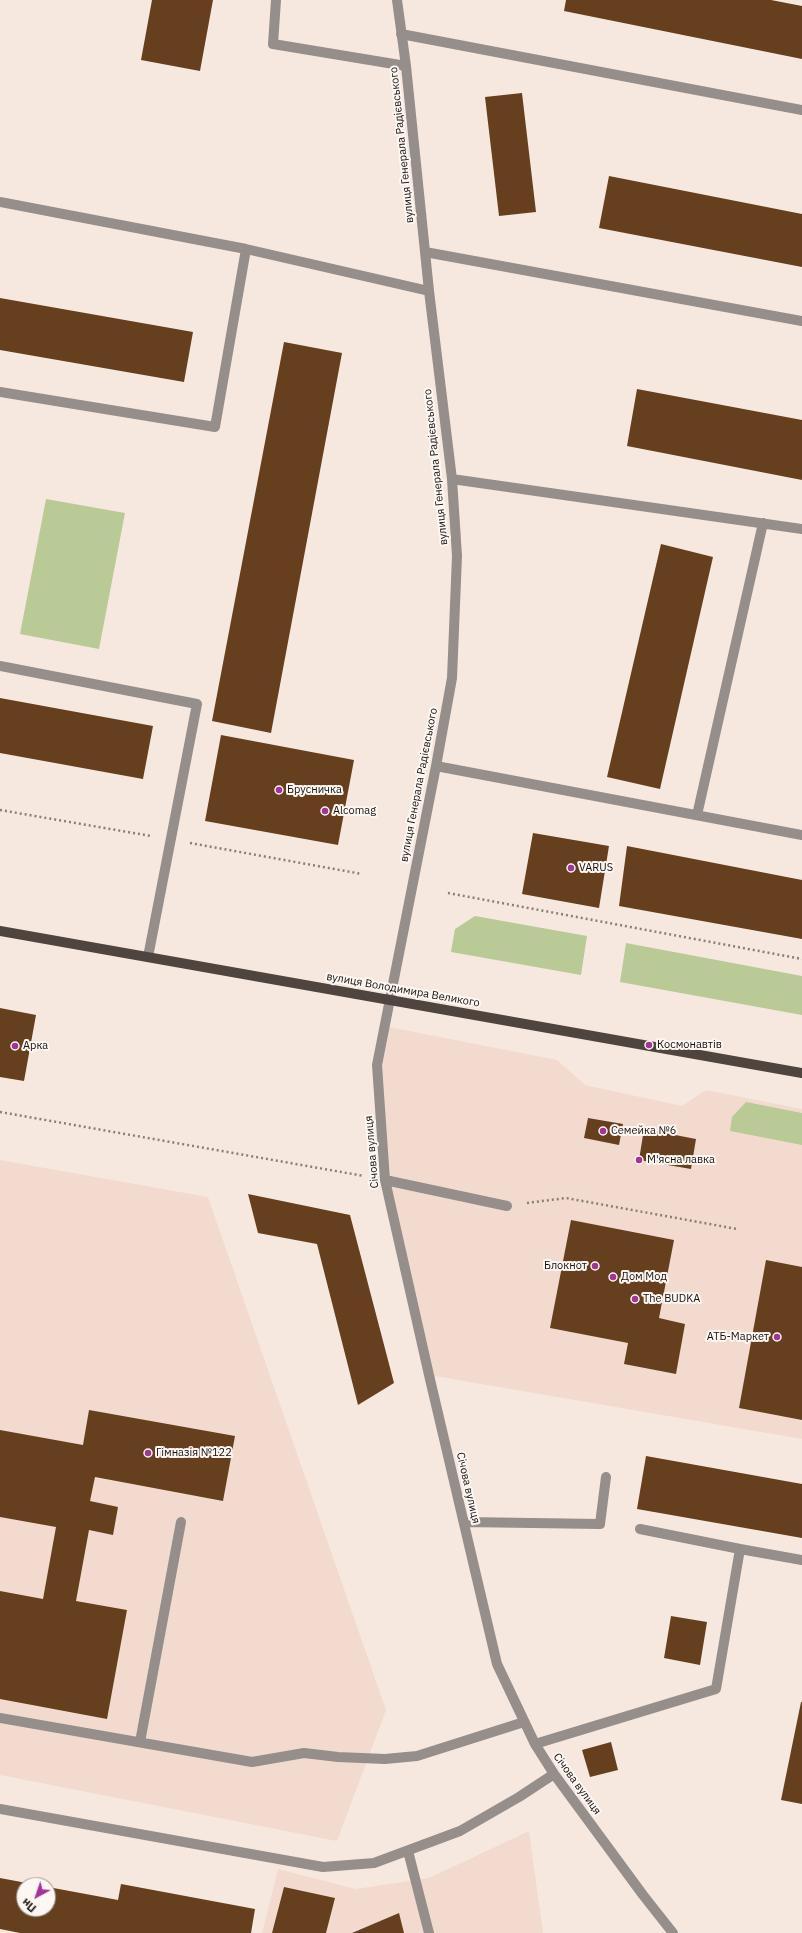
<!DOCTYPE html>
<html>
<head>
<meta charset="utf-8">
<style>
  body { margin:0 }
  #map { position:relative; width:802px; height:1933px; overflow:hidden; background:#f7e8df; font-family:"IBM Plex Sans",sans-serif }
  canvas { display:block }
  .north { position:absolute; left:16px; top:1877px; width:40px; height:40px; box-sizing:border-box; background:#fdf7f3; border:1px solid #a19b97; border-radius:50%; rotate:220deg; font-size:11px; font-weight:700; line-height:16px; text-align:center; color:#16110e }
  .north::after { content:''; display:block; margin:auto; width:14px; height:18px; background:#a13596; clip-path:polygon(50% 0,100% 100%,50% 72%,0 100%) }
</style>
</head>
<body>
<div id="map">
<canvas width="802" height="1933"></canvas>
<div class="north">Пн</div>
</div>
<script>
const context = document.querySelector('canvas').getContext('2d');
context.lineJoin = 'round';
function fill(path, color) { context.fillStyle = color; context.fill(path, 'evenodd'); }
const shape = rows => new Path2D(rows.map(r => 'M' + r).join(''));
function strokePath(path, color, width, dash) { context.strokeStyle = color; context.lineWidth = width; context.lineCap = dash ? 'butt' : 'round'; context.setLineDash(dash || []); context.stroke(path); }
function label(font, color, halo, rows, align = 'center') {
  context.font = font + ' "IBM Plex Sans",sans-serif'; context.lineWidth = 4; context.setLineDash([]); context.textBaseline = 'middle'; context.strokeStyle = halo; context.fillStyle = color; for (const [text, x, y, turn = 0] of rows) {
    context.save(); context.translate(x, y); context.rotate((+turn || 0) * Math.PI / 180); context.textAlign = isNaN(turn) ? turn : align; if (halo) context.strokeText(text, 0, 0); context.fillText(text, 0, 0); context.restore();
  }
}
fill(shape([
  [384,1026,557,1060,585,1085,682,1106,706,1090,802,1109,802,1439,429,1375,385,1180,377,1065],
  [0,1160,208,1197,386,1710,337,1841,0,1775],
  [529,1831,543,1933,262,1933,278,1869,356,1889,429,1878]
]), '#f2dbce');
fill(shape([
  [46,499,125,513,99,649,20,634],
  [475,916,587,936,581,975,451,952,455,929],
  [626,943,802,976,802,1015,620,982],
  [746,1102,802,1113,802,1145,730,1131,732,1117]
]), '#b9ca97');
fill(shape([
  [152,0,213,0,200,71,141,60],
  [566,0,771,0,802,6,802,59,564,11],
  [522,93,536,212,499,216,485,97],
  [609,176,802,214,802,267,599,228],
  [0,298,193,332,184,382,0,350],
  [284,342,342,353,271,733,212,721],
  [637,389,802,420,802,480,627,446],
  [661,544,713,557,660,789,607,777],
  [0,698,153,726,143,779,0,753],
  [221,735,354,760,338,845,205,821],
  [533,833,609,846,599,908,522,894],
  [627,846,802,880,802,939,619,906],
  [0,1008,36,1015,24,1081,0,1077],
  [588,1118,623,1124,619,1145,584,1138],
  [644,1129,696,1139,691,1169,639,1160],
  [248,1194,350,1215,394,1383,358,1405,317,1244,258,1233],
  [571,1220,674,1240,659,1318,685,1324,676,1374,624,1364,628,1343,550,1328],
  [766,1260,802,1267,802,1420,739,1408],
  [89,1410,235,1436,223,1501,95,1477,90,1501,118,1507,113,1535,89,1530,76,1601,127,1610,107,1719,0,1699,0,1591,43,1599,56,1527,0,1517,0,1430,83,1445],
  [646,1456,802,1484,802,1538,637,1509],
  [671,1616,707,1622,700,1665,664,1658],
  [801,1702,802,1702,802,1804,781,1800],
  [611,1742,618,1770,590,1777,582,1750],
  [0,1878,32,1884,24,1885,24,1909,48,1909,48,1887,118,1900,121,1884,255,1909,251,1933,20,1933,0,1929],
  [284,1887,335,1898,326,1933,272,1933],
  [399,1913,404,1933,352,1933]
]), '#66401e');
strokePath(shape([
  [0,810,151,836],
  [190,843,362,874],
  [448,893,802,959],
  [0,1112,364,1176],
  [527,1203,566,1198,737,1229]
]), '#897e78', 2.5, [2, 3]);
strokePath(shape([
  [276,0,273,44,406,66],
  [397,0,406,66,429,291,452,479,457,556,452,678,436,766,377,1065,385,1180,429,1375,497,1664,535,1744,554,1774,643,1895,673,1933],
  [401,34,802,110],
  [0,202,246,249,429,291],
  [425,252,802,321],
  [0,392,215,427,246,249],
  [452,479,802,529],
  [0,666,197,704,148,957],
  [436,766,802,835],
  [697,815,763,523],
  [385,1180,507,1206],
  [464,1522,600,1524,606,1477],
  [640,1529,740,1549],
  [0,1718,252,1762,304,1753,338,1757,385,1759,417,1756,524,1722],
  [140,1742,181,1522],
  [535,1744,716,1689,740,1549,802,1560],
  [0,1809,323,1867,374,1863,460,1831,519,1797,554,1774],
  [408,1851,429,1933]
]), '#958e8b', 10);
strokePath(shape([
  [0,931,802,1073]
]), '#4f453e', 10);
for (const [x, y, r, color] of [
  [279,790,4,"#a13596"],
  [325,811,4,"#a13596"],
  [571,868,4,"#a13596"],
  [649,1045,4,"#a13596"],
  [15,1046,4,"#a13596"],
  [603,1131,4,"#a13596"],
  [639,1160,4,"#a13596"],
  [595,1266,4,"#a13596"],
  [613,1277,4,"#a13596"],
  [635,1299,4,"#a13596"],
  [777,1337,4,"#a13596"],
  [148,1453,4,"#a13596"]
]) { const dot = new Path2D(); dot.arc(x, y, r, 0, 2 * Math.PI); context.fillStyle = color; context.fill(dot); strokePath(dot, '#fdf7f3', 1.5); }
label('11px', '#16110e', '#fdf7f3', [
  ["вулиця Генерала Радієвського",402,145,-96],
  ["вулиця Генерала Радієвського",436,467,-96],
  ["вулиця Генерала Радієвського",419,785,-79],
  ["вулиця Володимира Великого",403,990,10],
  ["Січова вулиця",372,1152,-95],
  ["Січова вулиця",468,1488,77],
  ["Січова вулиця",577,1784,54]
]);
label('11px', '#16110e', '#fdf7f3', [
  ["Брусничка",287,790],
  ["Alcomag",333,811],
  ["VARUS",579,868],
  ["Космонавтів",657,1045],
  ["Арка",23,1046],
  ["Семейка №6",611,1131],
  ["М'ясна лавка",647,1160],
  ["Блокнот",587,1266,"right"],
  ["Дом Мод",621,1277],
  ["The BUDKA",643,1299],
  ["АТБ-Маркет",769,1337,"right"],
  ["Гімназія №122",156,1453]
], 'left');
</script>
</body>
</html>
